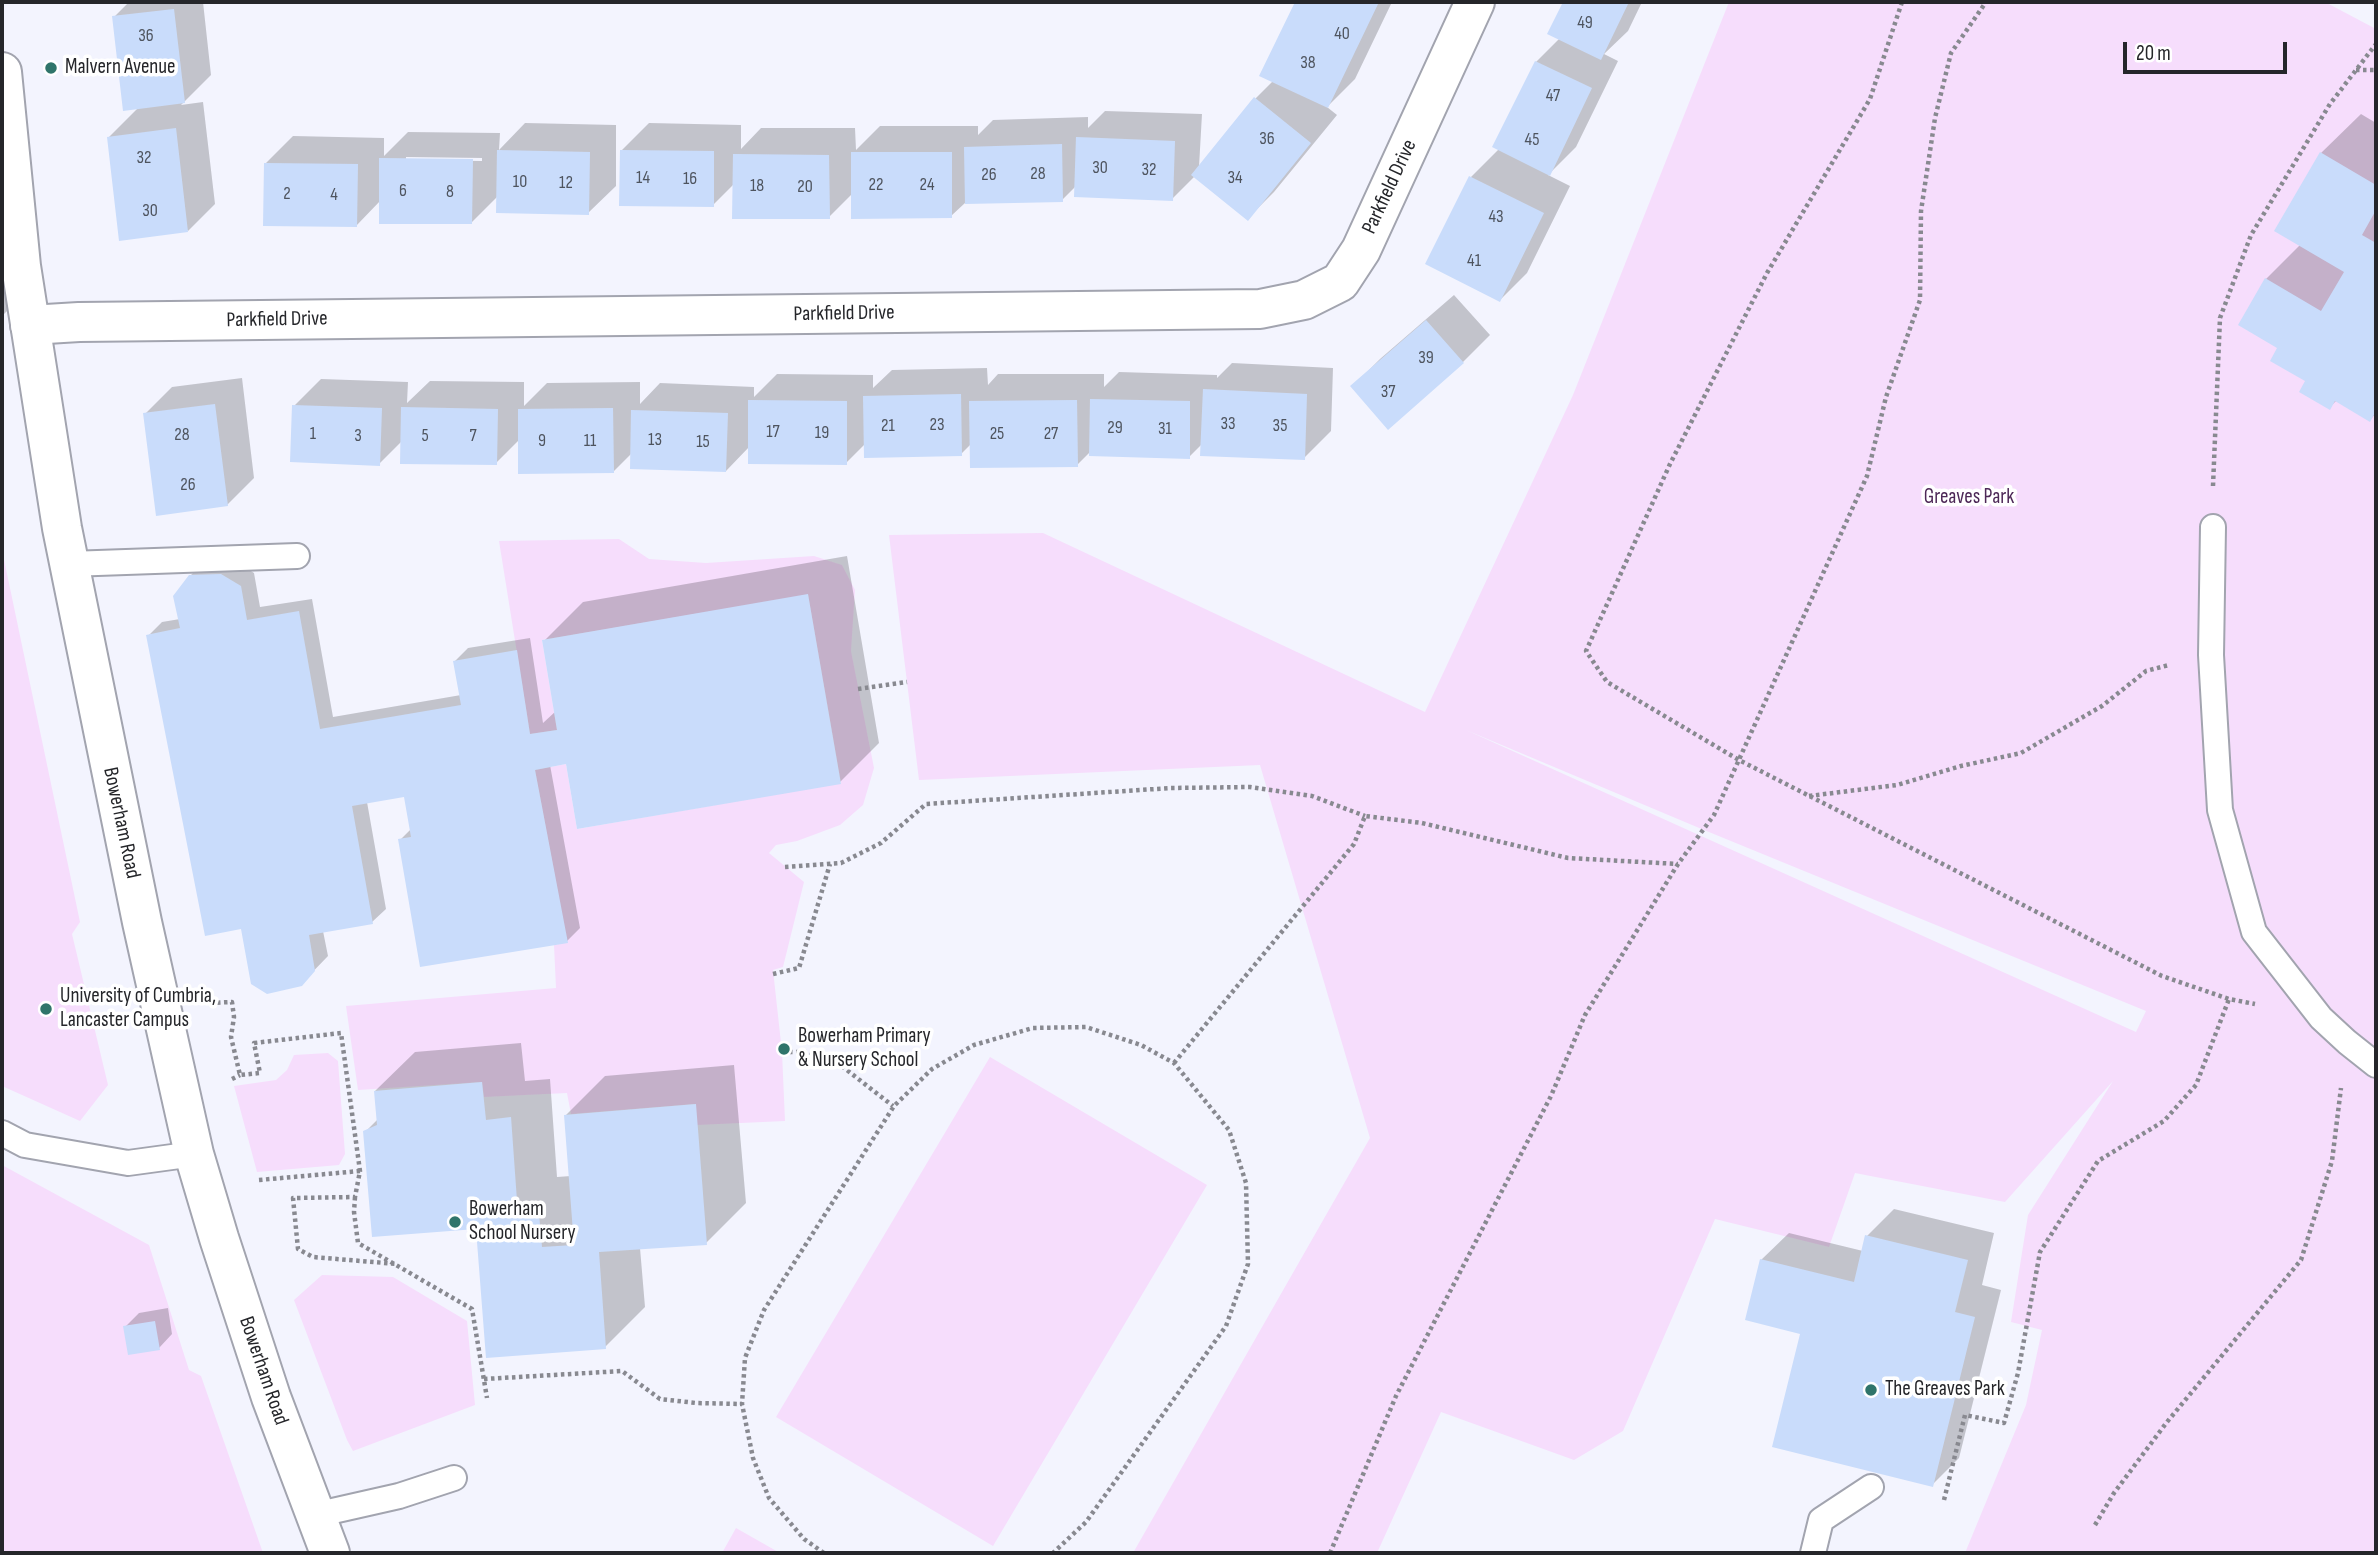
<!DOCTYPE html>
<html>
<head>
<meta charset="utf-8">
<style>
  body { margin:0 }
  #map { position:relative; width:2378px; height:1555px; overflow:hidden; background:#f3f4fe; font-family:"Sofia Sans Condensed",sans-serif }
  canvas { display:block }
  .frame { position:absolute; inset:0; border:4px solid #25262a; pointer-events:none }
  .scale { position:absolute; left:2123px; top:42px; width:164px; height:32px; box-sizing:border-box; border:4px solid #25262a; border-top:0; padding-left:9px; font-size:21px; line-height:24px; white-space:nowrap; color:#25262a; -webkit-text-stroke:5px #fff; paint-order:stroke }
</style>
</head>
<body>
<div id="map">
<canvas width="2378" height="1555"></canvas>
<div class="frame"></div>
<div class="scale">20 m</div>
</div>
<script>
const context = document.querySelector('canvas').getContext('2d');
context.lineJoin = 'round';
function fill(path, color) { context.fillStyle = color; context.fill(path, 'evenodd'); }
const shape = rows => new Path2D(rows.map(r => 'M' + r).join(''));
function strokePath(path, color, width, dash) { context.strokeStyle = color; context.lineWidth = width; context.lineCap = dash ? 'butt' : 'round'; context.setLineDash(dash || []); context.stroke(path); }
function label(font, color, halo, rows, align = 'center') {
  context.font = font + ' "Sofia Sans Condensed",sans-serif'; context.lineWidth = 7; context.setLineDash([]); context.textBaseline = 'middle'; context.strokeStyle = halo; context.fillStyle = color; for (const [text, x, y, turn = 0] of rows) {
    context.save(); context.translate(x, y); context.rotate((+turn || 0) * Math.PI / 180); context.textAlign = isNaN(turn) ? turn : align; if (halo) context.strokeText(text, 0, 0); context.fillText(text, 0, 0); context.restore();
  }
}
fill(shape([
  [1729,2,2325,2,2376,29,2376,1553,1965,1553,2026,1405,2042,1330,2011,1322,2028,1215,2113,1081,2005,1202,1855,1173,1829,1247,1715,1219,1623,1431,1574,1460,1441,1412,1377,1553,1133,1553,1370,1138,1260,765,919,780,889,535,1043,533,1425,712,1573,395],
  [1466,730,1704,830,2146,1011,2136,1032],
  [619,539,649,559,706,563,814,556,842,565,855,590,851,651,874,768,863,805,840,825,797,841,776,845,769,853,804,882,783,967,773,970,782,1052,785,1121,697,1125,695,1104,571,1114,567,1093,484,1097,482,1082,358,1090,346,1006,556,988,554,945,567,942,535,770,566,764,577,829,841,783,808,595,542,640,557,730,530,734,499,541],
  [2,550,80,922,72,934,108,1085,80,1121,2,1086],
  [328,1053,338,1061,345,1154,339,1165,257,1172,234,1086,276,1080,287,1070,294,1055],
  [990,1057,1207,1185,993,1546,776,1417],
  [2,1165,149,1245,189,1370,201,1376,263,1553,2,1553],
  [322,1275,393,1277,467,1321,475,1405,353,1451,347,1440,294,1300],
  [736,1528,780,1553,722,1553]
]), '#f6ddfc');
fill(shape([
  [129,2,203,2,211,75,181,105,203,102,215,204,188,231,109,137,139,107,114,17],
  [1296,2,1392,2,1355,79,1327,107,1337,115,1274,192,1247,219,1195,176,1172,199,1076,186,1062,200,965,203,951,216,853,193,829,217,734,184,713,205,622,150,649,123,741,125,741,149,761,128,855,128,856,150,880,126,978,126,978,135,993,120,1088,117,1088,128,1105,111,1202,114,1199,167,1255,99,1273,81,1262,75],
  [1565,2,1642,2,1628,31,1604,54,1618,61,1576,147,1548,175,1570,186,1527,273,1500,300,1471,177,1499,149,1536,62,1560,38,1550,33],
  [2361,114,2376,123,2376,413,2370,420,2337,400,2329,408,2280,347,2266,279,2301,244,2321,153],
  [525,123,616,125,616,186,588,213,498,196,472,222,381,200,356,226,266,163,293,136,384,138,384,156,408,132,500,133,499,150],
  [406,157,482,158,482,161,406,160],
  [9,274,13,305,2,316,2,275],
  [1454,295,1490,335,1463,362,1388,427,1353,386,1380,359],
  [1232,363,1333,368,1331,431,1304,458,1203,443,1189,457,1091,451,1077,465,971,444,961,454,866,443,846,463,750,446,726,471,632,453,613,472,520,439,496,463,402,441,379,464,294,406,321,379,408,382,407,403,430,381,524,382,524,406,547,383,640,382,640,404,660,383,754,387,754,397,777,374,873,375,873,388,892,370,987,368,988,385,998,374,1104,374,1104,387,1119,372,1217,375,1217,378],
  [242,378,254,478,227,505,145,414,172,387],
  [847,556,879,743,840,782,567,762,550,765,580,928,567,941,400,840,411,829,405,795,367,802,386,909,372,922,323,931,328,956,301,984,242,927,148,636,162,622,180,619,190,576,204,562,235,561,254,573,260,607,312,599,333,717,461,695,455,661,468,648,530,638,543,723,556,711,544,641,583,602],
  [521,1043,525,1081,550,1079,557,1177,571,1176,566,1115,605,1076,734,1065,746,1203,706,1243,640,1248,645,1307,605,1347,477,1227,365,1132,378,1119,375,1091,415,1052],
  [1894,1209,1994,1233,1982,1285,2001,1290,1959,1458,1932,1485,1802,1333,1761,1260,1789,1233,1863,1251,1867,1236],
  [168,1308,172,1334,159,1348,125,1327,139,1313]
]), '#0003');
fill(shape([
  [1295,2,1379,2,1328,108,1259,76],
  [1563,2,1629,2,1601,60,1547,34],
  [174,9,185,103,123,111,112,16],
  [1535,61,1592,88,1550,176,1492,147],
  [1254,97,1311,143,1248,221,1191,175],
  [176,128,188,232,119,241,107,137],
  [1076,137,1175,141,1173,201,1074,197],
  [1062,144,1063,202,965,204,964,147],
  [497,150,590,152,589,215,496,213],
  [620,150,714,151,714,207,619,206],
  [851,152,952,152,952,218,851,219],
  [2320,152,2376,185,2376,210,2362,235,2376,243,2376,411,2370,422,2335,401,2330,410,2299,392,2305,381,2270,361,2277,348,2238,325,2265,278,2321,311,2344,272,2274,231],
  [733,154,829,155,830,219,732,219],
  [379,158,473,159,472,224,379,224],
  [264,163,358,164,357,227,263,226],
  [1469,176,1544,213,1500,302,1425,264],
  [1426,320,1464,363,1388,430,1350,386],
  [1203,389,1307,394,1305,460,1200,456],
  [961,394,962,456,864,458,863,396],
  [1090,399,1190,401,1190,459,1089,456],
  [748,400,847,401,847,465,748,464],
  [1077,400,1078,467,970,468,969,401],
  [215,404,228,506,156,516,143,413],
  [292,405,382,408,380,466,290,462],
  [401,407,498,409,497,465,400,464],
  [613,408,614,473,518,474,518,409],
  [631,410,728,413,726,472,630,469],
  [221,574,241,586,247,620,299,611,320,729,461,705,453,661,517,650,530,734,557,730,542,640,808,594,841,784,577,829,566,764,535,770,568,943,420,967,398,839,411,837,404,797,352,806,373,924,309,935,315,971,302,986,267,994,251,984,241,929,205,936,146,635,180,628,173,596,189,575],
  [482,1082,486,1120,511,1117,518,1215,539,1214,542,1247,574,1245,564,1115,696,1104,707,1245,599,1252,606,1349,486,1358,476,1229,372,1237,363,1131,377,1125,374,1091],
  [1865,1235,1968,1260,1955,1312,1975,1317,1933,1487,1772,1447,1800,1334,1745,1320,1760,1259,1854,1282],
  [155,1321,160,1350,128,1355,123,1326]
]), '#c9dcfb');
const service = shape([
  [2213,527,2211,655,2220,810,2254,932,2321,1018,2347,1042,2376,1065],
  [69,564,297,556],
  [2,1133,25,1145,128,1163,194,1154],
  [315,1515,399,1496,454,1478],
  [1813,1553,1821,1520,1871,1487]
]);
const minor = shape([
  [30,325,79,322,1260,309,1304,300,1340,282,1361,250,1475,2]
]);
const tertiary = shape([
  [2,72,21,266,62,528,142,922,194,1154,219,1238,271,1397,330,1553]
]);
strokePath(service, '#a2a4af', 28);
strokePath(minor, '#a2a4af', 42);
strokePath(tertiary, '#a2a4af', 42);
strokePath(shape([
  [1902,2,1870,99,1767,273,1670,464,1586,651,1607,682,1739,760,2162,976,2229,999,2255,1004],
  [2356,70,2376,70],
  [2213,486,2220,318,2251,235,2330,104,2376,44],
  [858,689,907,682],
  [1809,796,1897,785,1961,766,2021,753,2102,706,2146,671,2169,665],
  [785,867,841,863,881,843,926,804,1171,788,1250,787,1312,796,1365,816],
  [773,974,799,968,830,864],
  [210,1003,232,1002,234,1017,231,1037,240,1075,260,1073,254,1043,341,1033,360,1171,355,1197,293,1198,298,1249,313,1257,397,1264],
  [782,1052,809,1052,834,1060,893,1106],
  [1174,1063,1354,844,1365,816,1422,823,1568,858,1678,864],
  [232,1079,240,1075],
  [259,1180,360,1171],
  [355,1197,354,1212,358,1243,472,1309,487,1398],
  [484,1379,622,1371,660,1399,696,1403,742,1404],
  [1944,1500,1965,1415,2004,1423,2018,1373,2040,1252,2098,1161,2164,1121,2196,1085,2229,999],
  [2095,1525,2114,1493,2167,1422,2301,1260,2332,1161,2341,1088],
  [824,1553,804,1539,769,1498,753,1458,742,1404,745,1358,764,1310,894,1106,932,1069,974,1045,1033,1028,1086,1027,1141,1045,1174,1063,1229,1130,1246,1183,1248,1264,1226,1326,1086,1522,1053,1553],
  [1330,1553,1396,1396,1551,1096,1585,1015,1678,864,1714,815,1867,476,1886,397,1920,300,1921,211,1935,118,1951,53,1986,2]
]), '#888990', 4.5, [3.5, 3.5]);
strokePath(service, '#fff', 24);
strokePath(minor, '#fff', 38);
strokePath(tertiary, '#fff', 38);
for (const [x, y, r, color] of [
  [51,68,7,"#2f746a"],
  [46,1009,7,"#2f746a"],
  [784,1049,7,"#2f746a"],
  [455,1222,7,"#2f746a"],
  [1871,1390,7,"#2f746a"]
]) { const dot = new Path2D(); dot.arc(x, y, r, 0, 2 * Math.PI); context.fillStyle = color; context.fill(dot); strokePath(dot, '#fff', 2.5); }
label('18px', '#4e545e', null, [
  ["49",1585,23],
  ["40",1342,34],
  ["36",146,36],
  ["38",1308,63],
  ["47",1553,96],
  ["36",1267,139],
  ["45",1532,140],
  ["32",144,158],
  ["30",1100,168],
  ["32",1149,170],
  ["28",1038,174],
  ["26",989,175],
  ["14",643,178],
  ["34",1235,178],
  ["16",690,179],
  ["10",520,182],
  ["12",566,183],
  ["22",876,185],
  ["24",927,185],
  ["18",757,186],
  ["20",805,187],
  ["6",403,191],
  ["8",450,192],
  ["2",287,194],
  ["4",334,195],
  ["30",150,211],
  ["43",1496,217],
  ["41",1474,261],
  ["39",1426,358],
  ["37",1388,392],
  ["33",1228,424],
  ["23",937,425],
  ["21",888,426],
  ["35",1280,426],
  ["29",1115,428],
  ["31",1165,429],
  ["17",773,432],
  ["19",822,433],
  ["1",313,434],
  ["25",997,434],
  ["27",1051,434],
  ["28",182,435],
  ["3",358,436],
  ["5",425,436],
  ["7",473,436],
  ["13",655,440],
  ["9",542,441],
  ["11",590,441],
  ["15",703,442],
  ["26",188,485]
]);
label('21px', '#25262a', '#fff', [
  ["Malvern Avenue",65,68],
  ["University of Cumbria,",60,997],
  ["Lancaster Campus",60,1021],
  ["Bowerham Primary",798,1037],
  ["& Nursery School",798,1061],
  ["Bowerham",469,1210],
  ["School Nursery",469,1234],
  ["The Greaves Park",1885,1390]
], 'left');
label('21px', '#25262a', '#fff', [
  ["Parkfield Drive",1390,187,-65],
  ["Parkfield Drive",844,314,-1],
  ["Parkfield Drive",277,320,-1],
  ["Bowerham Road",121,823,78],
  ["Bowerham Road",263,1371,71]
]);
label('21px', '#4d2857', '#fff', [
  ["Greaves Park",1969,498]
]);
</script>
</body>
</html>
